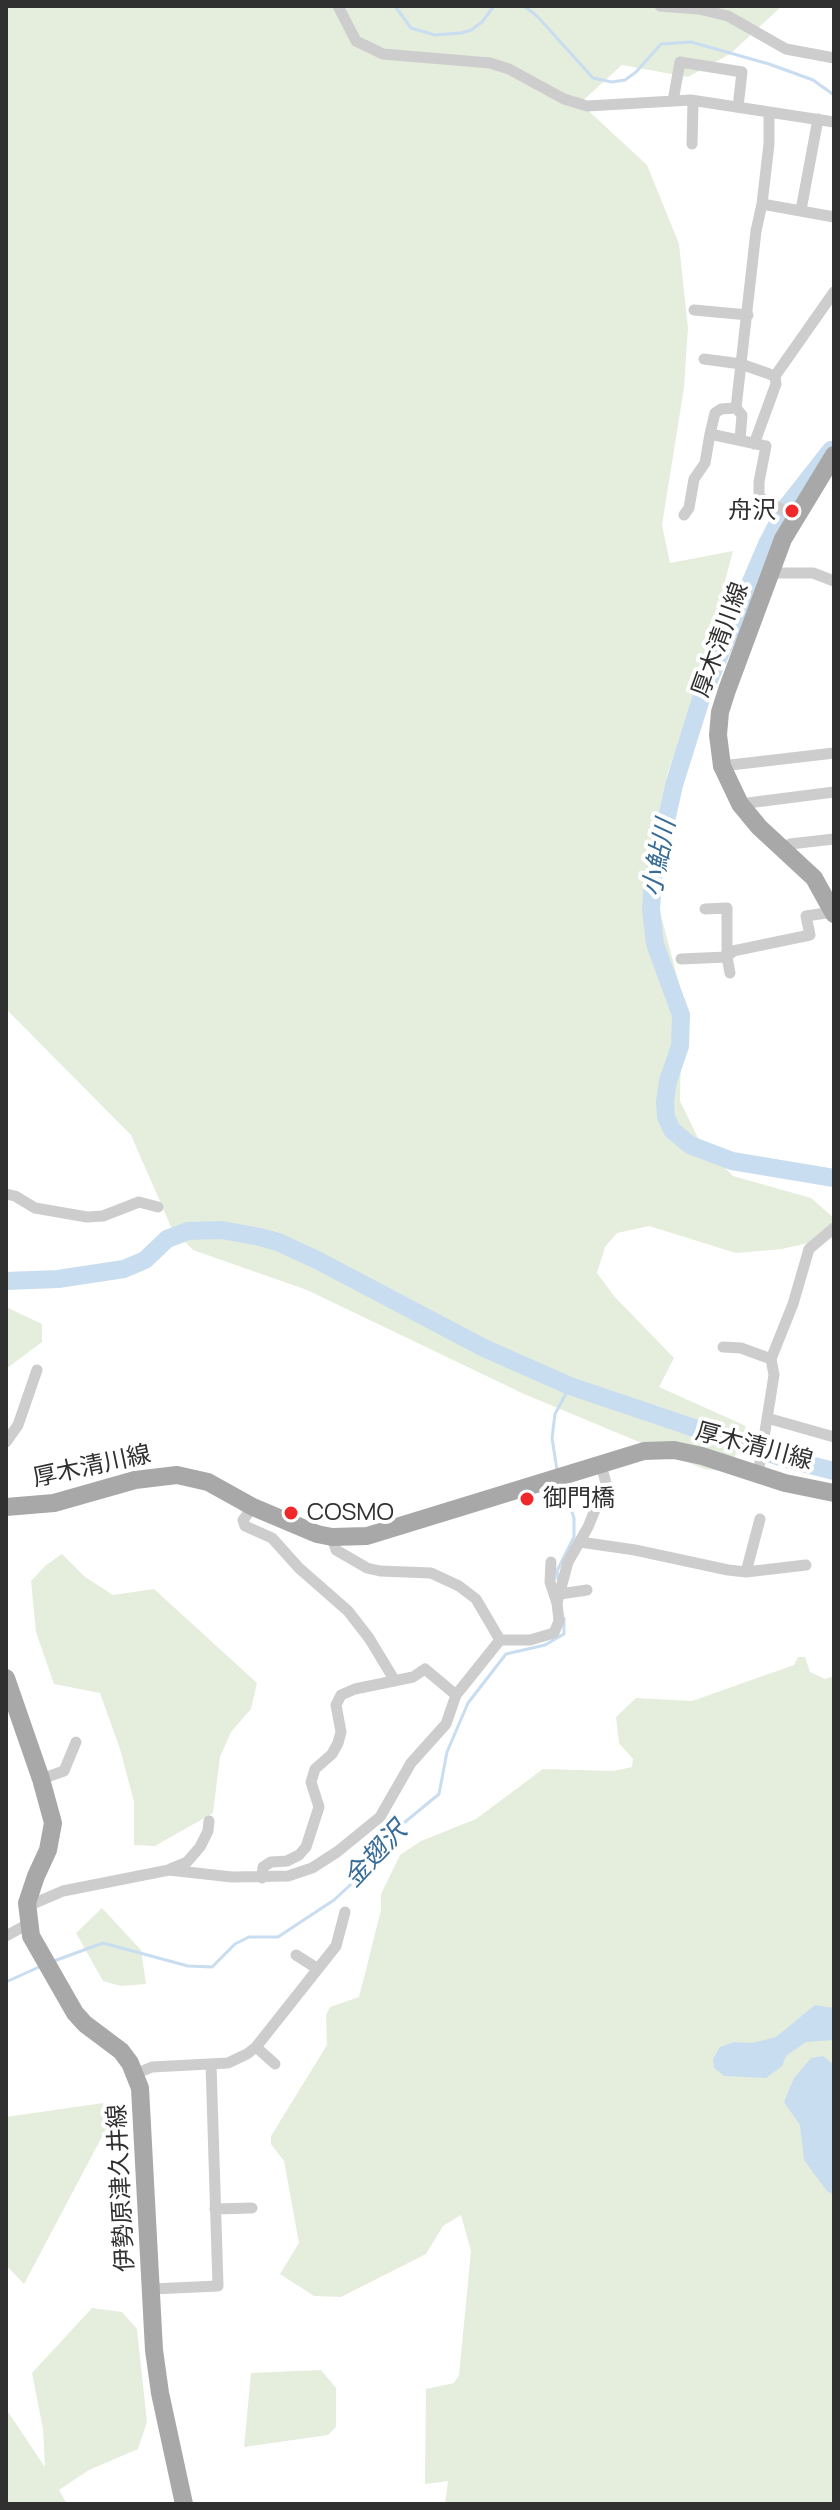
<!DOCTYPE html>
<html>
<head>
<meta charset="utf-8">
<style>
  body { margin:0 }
  #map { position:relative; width:840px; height:2510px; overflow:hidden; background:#fff; font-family:Manrope,sans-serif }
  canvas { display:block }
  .frame { position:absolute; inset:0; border:8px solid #303030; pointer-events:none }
</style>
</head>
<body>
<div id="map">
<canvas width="840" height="2510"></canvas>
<div class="frame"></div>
</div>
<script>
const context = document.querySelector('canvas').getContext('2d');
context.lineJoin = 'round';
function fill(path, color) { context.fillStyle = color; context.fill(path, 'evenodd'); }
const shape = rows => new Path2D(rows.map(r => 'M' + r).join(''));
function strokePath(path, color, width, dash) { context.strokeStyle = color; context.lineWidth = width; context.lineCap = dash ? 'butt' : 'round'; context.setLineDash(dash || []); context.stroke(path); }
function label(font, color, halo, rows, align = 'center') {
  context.font = font + ' Manrope,"Noto Sans JP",sans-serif'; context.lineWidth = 8; context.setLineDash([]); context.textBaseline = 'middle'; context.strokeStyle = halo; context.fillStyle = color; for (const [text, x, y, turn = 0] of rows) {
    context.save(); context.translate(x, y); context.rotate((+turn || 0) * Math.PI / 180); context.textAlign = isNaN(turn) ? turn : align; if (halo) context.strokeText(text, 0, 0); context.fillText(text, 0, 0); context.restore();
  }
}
fill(shape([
  [6,6,782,6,730,54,688,77,622,65,580,103,647,165,679,244,688,328,684,388,662,525,670,563,733,551,694,698,668,772,657,818,649,870,682,995,680,1101,701,1144,733,1176,811,1198,834,1218,834,1237,782,1249,736,1253,649,1226,617,1233,605,1247,597,1273,614,1296,674,1358,659,1387,746,1426,729,1472,704,1469,524,1394,307,1290,193,1250,172,1229,131,1135,6,1009],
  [6,1307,42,1324,42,1342,6,1369],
  [62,1554,85,1577,113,1595,154,1589,257,1683,251,1709,231,1732,220,1757,213,1813,155,1846,134,1845,134,1802,120,1749,100,1693,54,1684,36,1632,31,1581,45,1566],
  [798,1657,805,1657,810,1672,825,1679,834,1676,834,2504,445,2504,448,2481,425,2484,426,2389,454,2383,459,2375,471,2251,461,2215,443,2226,426,2254,341,2297,314,2296,280,2274,299,2243,284,2161,271,2144,271,2136,327,2045,326,2015,330,2007,359,1997,381,1910,381,1894,400,1855,421,1841,476,1819,543,1769,614,1771,632,1767,633,1759,619,1743,616,1717,636,1698,692,1701,794,1665],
  [102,1908,141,1950,146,1984,121,1986,103,1981,76,1933],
  [103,2103,113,2116,24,2284,6,2265,6,2117],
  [92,2308,122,2312,137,2329,147,2422,138,2449,89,2470,59,2490,67,2504,6,2504,6,2409,45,2467,43,2429,32,2373],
  [321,2370,336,2388,336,2427,328,2435,244,2447,251,2373]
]), '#e5eedd');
fill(shape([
  [815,2005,834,2008,834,2040,806,2042,786,2056,782,2066,766,2078,724,2076,714,2068,713,2059,720,2047,734,2042,752,2043,776,2037],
  [823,2056,834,2065,834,2195,827,2191,804,2160,800,2125,784,2102,794,2078,811,2058]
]), '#c8ddef');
strokePath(shape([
  [395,6,411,28,435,35,461,33,471,30,482,22,494,6],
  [524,6,537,16,593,78,612,82,625,80,636,72,661,44,691,42,769,64,813,80,834,95],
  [557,1470,552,1438,555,1414,570,1386],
  [558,1579,557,1571,574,1537,574,1518,563,1485],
  [54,1961,103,1943,188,1966,212,1967,235,1944,249,1937,278,1937,334,1900,361,1875,388,1836,439,1794,447,1752,468,1703,506,1654,545,1645,564,1634,564,1618],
  [6,1982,39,1967]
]), '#c8ddef', 3);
strokePath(shape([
  [831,450,787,506,767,544,701,699,674,785,653,879,651,909,655,944,681,1015,680,1046,668,1081,665,1102,666,1117,672,1130,690,1145,732,1161,834,1178],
  [6,1281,58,1279,124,1269,145,1260,167,1239,188,1231,222,1230,260,1237,278,1242,317,1260,484,1348,570,1386,786,1459,834,1471]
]), '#c8ddef', 18);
strokePath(shape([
  [338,6,356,41,383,54,490,63,509,69,564,99,587,106,691,100,834,122],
  [660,6,699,9,728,16,786,49,834,58],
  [673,101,680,62,742,72,738,107],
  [692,144,693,101],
  [762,204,834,217],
  [801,210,818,119],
  [694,310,748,315],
  [704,359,741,364,775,376,834,292],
  [710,434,715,413,721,409,736,408],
  [740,440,742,415,736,408,756,231,762,204,769,144,769,112],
  [754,444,776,384,775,376],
  [684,515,689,508,694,479,705,463,710,434,766,446,759,482,759,497,795,516],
  [771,573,813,573,834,581],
  [722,766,834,753],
  [740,804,834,792],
  [784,849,790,844,834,839],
  [705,909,727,908,727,957,730,973],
  [681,959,727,957,733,951,810,935,806,916,833,912],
  [6,1194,15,1196,35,1208,87,1217,103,1216,139,1202,158,1207],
  [723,1347,741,1348,771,1359],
  [767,1418,834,1437],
  [6,1442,18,1425,37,1370],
  [758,1475,774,1375,771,1359,793,1304,809,1249,834,1228],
  [253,1507,243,1520,245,1526,272,1538,299,1568,348,1611,369,1638,395,1681],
  [332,1537,336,1550,367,1568,380,1571,431,1573,459,1586,476,1599,500,1640],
  [580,1542,635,1550,728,1570,746,1572,806,1565],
  [551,1562,550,1582,557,1603],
  [746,1572,760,1519],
  [560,1594,587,1590],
  [41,1779,64,1771,76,1742],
  [170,1869,187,1862,200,1847,208,1831,209,1821],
  [262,1878,263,1867,271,1862,287,1861,299,1855,306,1847,319,1807,311,1782,315,1769,332,1754,338,1743,341,1732,336,1705,341,1695,355,1689,413,1677,425,1669,456,1695],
  [27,1903,35,1903,63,1891,169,1870,232,1877,288,1876,312,1868,337,1852,380,1817,411,1763,446,1724,456,1695,500,1640,530,1640,554,1633,559,1621,557,1603,568,1562,588,1527,606,1483,601,1465],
  [6,1936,28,1924],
  [296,1955,318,1969],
  [256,2047,275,2064],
  [135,2074,152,2067,228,2063,247,2054,256,2047,336,1946,345,1912],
  [215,2209,252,2208],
  [152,2289,218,2286,211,2064]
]), '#cdcdcd', 11);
strokePath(shape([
  [834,455,783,539,727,690,720,712,718,735,722,766,740,804,759,827,814,878,834,914],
  [6,1507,54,1503,135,1480,177,1475,208,1482,253,1507,317,1534,332,1537,367,1536,644,1451,674,1450,702,1456,785,1483,834,1493],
  [6,1678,41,1779,53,1823,48,1850,36,1876,27,1903,31,1936,75,2013,85,2024,121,2051,130,2063,140,2088,154,2350,160,2393,184,2504]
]), '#a8a8a8', 18);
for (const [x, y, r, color] of [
  [792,511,8,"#f12829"],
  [527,1499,8,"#f12829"],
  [291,1513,8,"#f12829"]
]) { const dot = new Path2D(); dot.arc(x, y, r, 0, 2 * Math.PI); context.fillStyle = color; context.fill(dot); strokePath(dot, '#fff', 3); }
label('24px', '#303030', '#fff', [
  ["舟沢",776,511,"right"],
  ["御門橋",543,1499],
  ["COSMO",307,1513]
], 'left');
label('24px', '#303030', '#fff', [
  ["厚木清川線",721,640,-70],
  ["厚木清川線",754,1447,15],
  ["厚木清川線",92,1467,-12],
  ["伊勢原津久井線",122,2188,-93]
]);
label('italic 26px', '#386c98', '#fff', [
  ["小鮎川",660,858,-79],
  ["金翅沢",376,1855,-47]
]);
</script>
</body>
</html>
